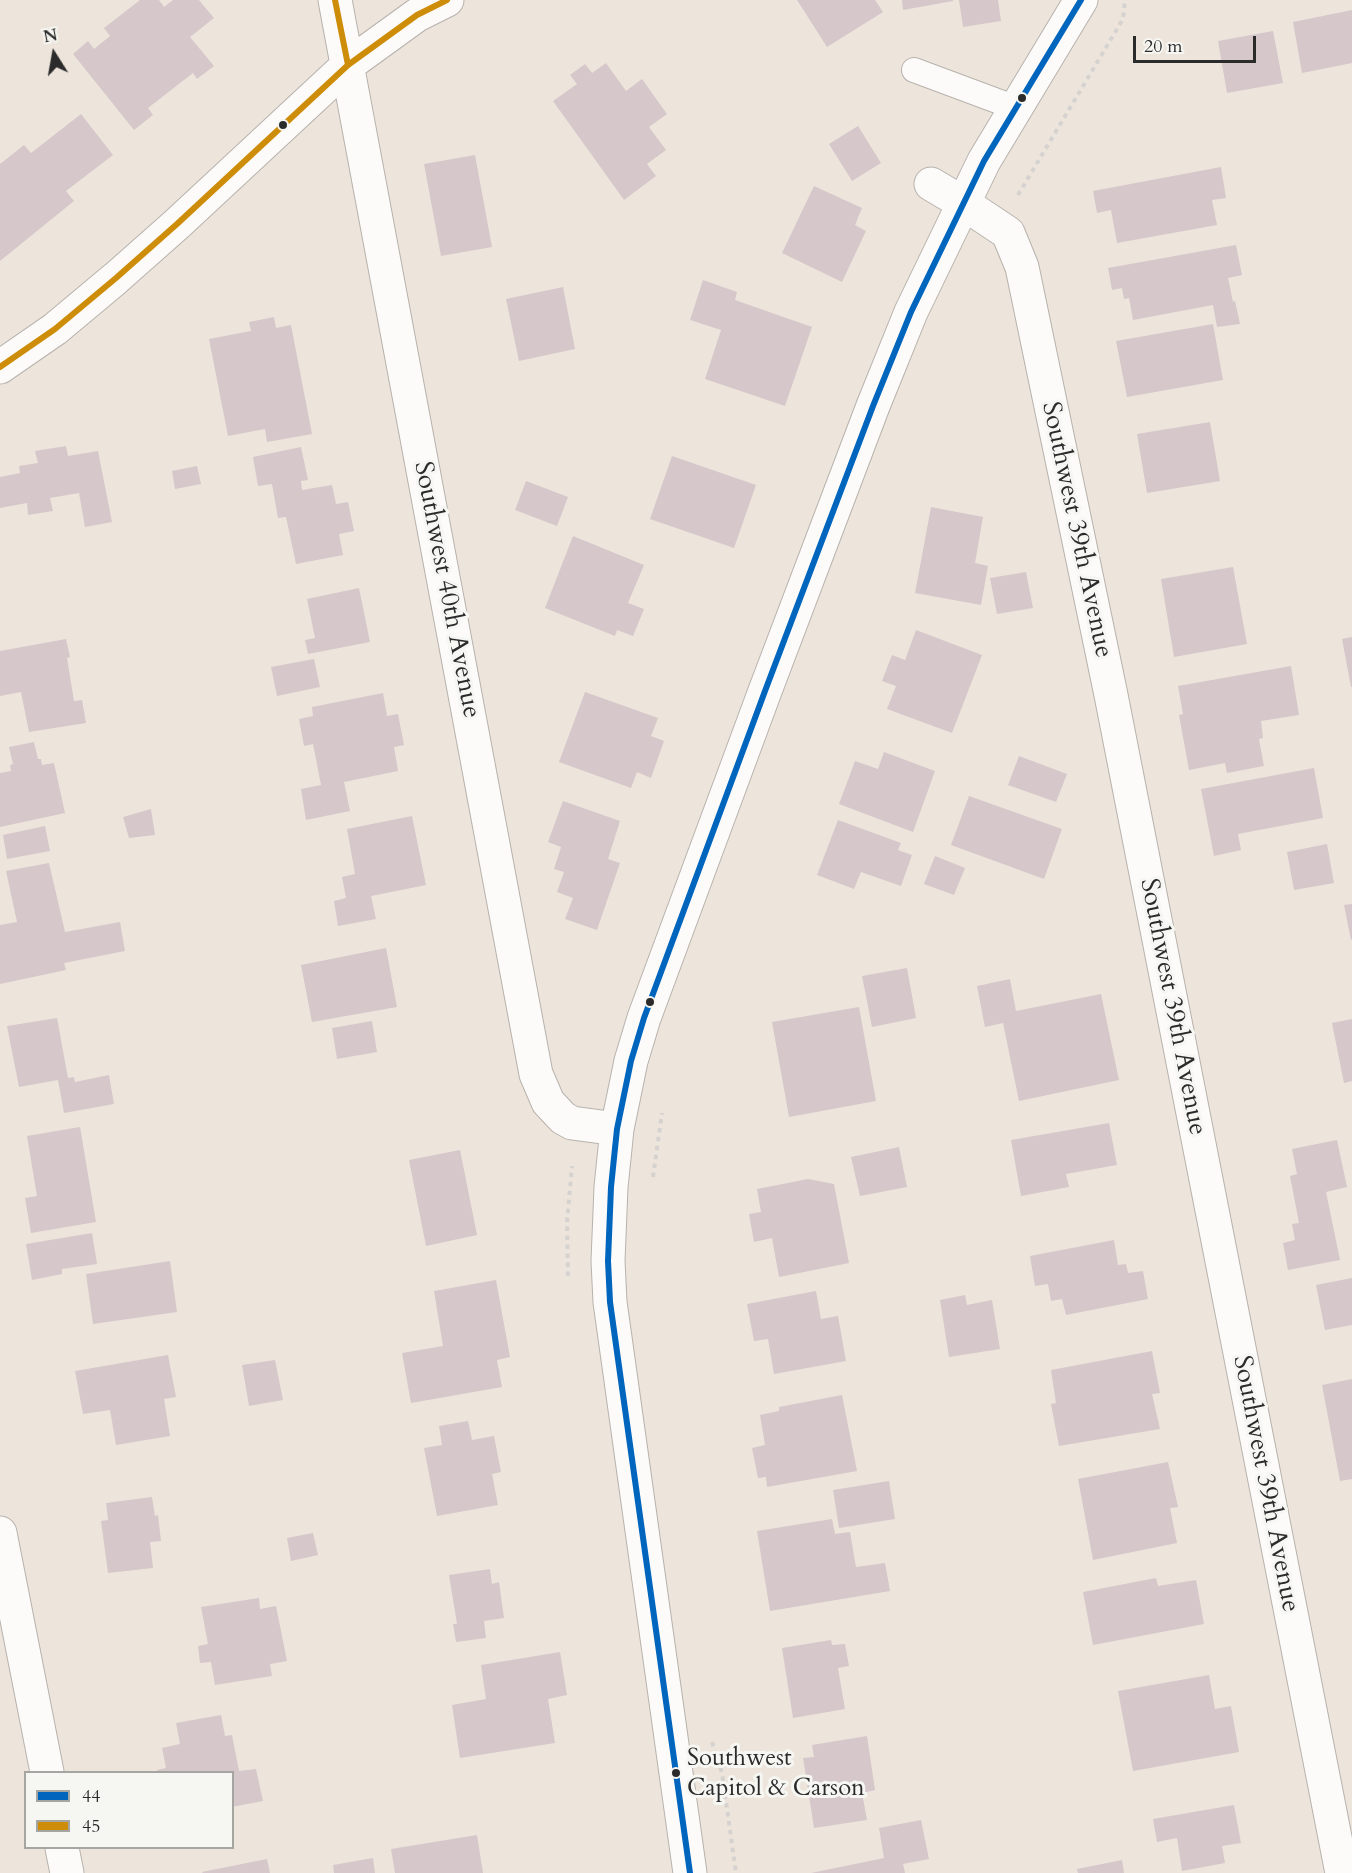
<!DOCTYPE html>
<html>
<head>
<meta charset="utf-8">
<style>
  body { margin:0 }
  #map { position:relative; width:1352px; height:1873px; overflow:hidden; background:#ede5dc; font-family:Cardo,serif }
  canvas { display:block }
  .legend { position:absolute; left:24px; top:1771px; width:210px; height:78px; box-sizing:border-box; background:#f6f6f2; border:2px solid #a5a5a2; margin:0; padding:8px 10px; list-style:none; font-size:18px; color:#2b2b2b }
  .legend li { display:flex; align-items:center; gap:12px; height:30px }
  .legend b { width:30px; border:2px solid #a5a5a2 }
  .north { position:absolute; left:24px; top:24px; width:60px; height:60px; -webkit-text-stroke:4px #f6f6f2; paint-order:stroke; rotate:349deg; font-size:16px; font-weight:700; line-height:24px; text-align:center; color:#2b2b2b }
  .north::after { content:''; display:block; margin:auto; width:21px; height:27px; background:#2b2b2b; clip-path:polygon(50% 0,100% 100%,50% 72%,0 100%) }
  .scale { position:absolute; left:1133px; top:36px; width:123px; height:27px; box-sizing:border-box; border:3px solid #2b2b2b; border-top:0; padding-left:8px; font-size:18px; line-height:21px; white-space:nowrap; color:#2b2b2b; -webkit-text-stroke:4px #f6f6f2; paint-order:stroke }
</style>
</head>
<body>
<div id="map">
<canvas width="1352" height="1873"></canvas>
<ul class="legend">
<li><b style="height:8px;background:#0065bd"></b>44</li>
<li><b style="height:8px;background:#ce8d09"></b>45</li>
</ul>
<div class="north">N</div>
<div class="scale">20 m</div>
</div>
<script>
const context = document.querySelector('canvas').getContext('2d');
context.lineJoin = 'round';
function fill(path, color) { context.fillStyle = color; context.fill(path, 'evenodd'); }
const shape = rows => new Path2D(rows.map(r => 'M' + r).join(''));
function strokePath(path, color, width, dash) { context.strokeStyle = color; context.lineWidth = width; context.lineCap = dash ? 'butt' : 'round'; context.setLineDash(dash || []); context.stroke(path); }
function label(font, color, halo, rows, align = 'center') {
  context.font = font + ' Cardo,serif'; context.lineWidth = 6; context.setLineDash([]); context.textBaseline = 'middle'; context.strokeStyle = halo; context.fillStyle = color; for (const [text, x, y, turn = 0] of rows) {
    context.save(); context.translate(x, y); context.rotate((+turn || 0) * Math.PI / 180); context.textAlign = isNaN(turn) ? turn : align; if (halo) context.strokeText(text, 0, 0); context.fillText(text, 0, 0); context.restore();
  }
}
fill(shape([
  [140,0,159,0,164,7,173,0,199,0,214,18,190,37,214,66,197,79,193,73,148,108,153,115,134,130,73,54,88,41,94,49,110,36,104,28],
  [797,0,875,0,883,12,827,47],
  [902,0,953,0,953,1,903,10],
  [959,0,998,0,1001,21,963,27],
  [1352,10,1352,63,1302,73,1293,22],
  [1273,31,1283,83,1227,93,1218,41],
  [606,63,626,91,642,79,667,114,649,127,666,150,647,164,656,176,624,200,553,101,577,84,570,75,585,64,592,73],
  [81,114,113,155,66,191,74,201,0,261,0,164,24,145,31,153],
  [858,126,881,163,852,181,829,144],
  [475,155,492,247,441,256,424,164],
  [1221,167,1226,198,1212,200,1217,225,1117,243,1111,210,1097,213,1093,191],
  [814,186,862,208,855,225,866,231,842,282,782,253],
  [1236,245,1242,275,1228,278,1233,302,1235,301,1240,324,1217,327,1213,305,1133,320,1129,298,1124,299,1122,288,1112,290,1108,268],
  [703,280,737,292,735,300,812,327,785,406,705,379,721,330,690,320],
  [563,287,575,349,519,361,506,299],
  [274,317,276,328,291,325,312,434,267,442,265,429,228,436,209,339,251,331,249,322],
  [1213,324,1223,380,1127,397,1116,341],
  [1210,422,1220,481,1147,493,1137,434],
  [66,446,68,456,98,451,112,522,85,527,79,493,50,498,53,511,28,515,27,503,0,508,0,477,20,473,19,466,38,463,35,451],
  [301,447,308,480,301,481,302,490,332,485,336,504,348,502,354,531,339,534,343,555,296,564,286,517,278,518,272,484,258,486,253,457],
  [672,456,756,485,734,548,650,519],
  [197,466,201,484,175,489,172,471],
  [526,481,568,497,557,526,515,510],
  [931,507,983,517,975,563,988,566,981,605,915,593],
  [573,536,644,565,628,603,644,609,633,636,617,630,615,636,545,608],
  [1233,567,1247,644,1174,657,1161,579],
  [1026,572,1033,608,997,614,990,578],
  [359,588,370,642,308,654,305,640,315,638,307,599],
  [916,630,982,655,952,733,887,709,896,686,882,681,892,655,905,660],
  [1352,637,1352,687,1351,687,1342,639],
  [66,639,70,657,67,658,74,701,82,700,86,723,29,732,21,692,0,696,0,651],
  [314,659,320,687,277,696,271,667],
  [1291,666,1299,715,1261,721,1263,738,1259,739,1264,766,1227,773,1225,763,1189,770,1179,715,1183,714,1178,686],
  [585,692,658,718,651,736,664,741,651,778,637,772,631,788,559,762],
  [383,693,387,716,398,714,404,745,394,747,398,771,344,782,350,811,306,820,301,789,321,785,313,744,304,746,299,719,313,716,312,707],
  [34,742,38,759,41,759,42,765,54,763,65,813,0,827,0,773,11,771,10,765,13,764,9,747],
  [884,752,935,771,913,832,839,804,855,761,878,769],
  [1019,756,1067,774,1056,802,1008,785],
  [1314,768,1323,818,1238,834,1241,850,1214,856,1201,789],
  [969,796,1062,829,1044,879,951,845],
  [563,801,620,821,608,859,620,863,597,930,565,919,573,898,557,892,564,872,554,869,561,847,548,842],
  [151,809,155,835,129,838,123,817],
  [412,816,426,885,371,896,376,919,338,926,334,901,346,898,342,877,355,874,347,829],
  [838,820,901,843,898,850,912,855,901,886,861,872,854,889,817,875],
  [45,826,50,851,7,859,3,835],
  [1327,844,1334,883,1294,890,1287,852],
  [935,856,965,868,954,895,924,884],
  [49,863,65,932,120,922,125,951,64,963,66,970,0,984,0,925,17,922,6,871],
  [1352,904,1352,939,1351,940,1344,905],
  [386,948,397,1007,312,1022,301,965],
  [907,968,916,1018,872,1027,862,976],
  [1010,979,1016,1011,1101,994,1119,1080,1019,1101,1003,1023,985,1027,977,986],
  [859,1007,876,1101,789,1117,772,1022],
  [57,1018,68,1078,74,1077,75,1082,109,1075,114,1104,64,1113,58,1080,19,1087,7,1026],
  [1352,1019,1352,1081,1344,1083,1332,1023],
  [372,1021,377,1052,337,1059,332,1028],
  [1109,1123,1117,1165,1066,1174,1069,1187,1021,1196,1011,1140],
  [80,1127,96,1222,31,1233,25,1198,37,1196,27,1136],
  [1337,1140,1347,1187,1326,1192,1340,1260,1288,1270,1283,1243,1295,1240,1292,1224,1299,1223,1290,1176,1297,1174,1292,1149],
  [899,1147,907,1187,860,1196,851,1157],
  [460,1150,477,1235,426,1246,409,1160],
  [808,1179,834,1184,849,1263,779,1277,772,1238,754,1242,749,1214,761,1212,757,1189],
  [92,1233,97,1264,62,1269,62,1274,32,1280,26,1244],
  [1114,1240,1118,1265,1126,1264,1128,1273,1143,1271,1148,1299,1066,1315,1062,1299,1051,1301,1048,1284,1035,1286,1030,1256],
  [170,1261,177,1312,93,1324,86,1274],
  [1352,1278,1352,1325,1325,1330,1316,1285],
  [496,1280,510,1357,497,1360,502,1387,411,1403,402,1353,443,1346,434,1291],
  [816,1291,821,1319,838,1316,846,1361,774,1374,768,1339,754,1341,747,1304],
  [965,1295,967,1305,992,1300,1000,1349,949,1357,940,1300],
  [1152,1351,1160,1393,1152,1394,1160,1429,1059,1446,1051,1404,1056,1403,1051,1370],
  [168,1355,176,1397,164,1399,170,1436,116,1445,110,1410,83,1414,75,1371],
  [275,1360,283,1400,249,1406,242,1365],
  [1352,1379,1352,1479,1340,1481,1322,1385],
  [842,1395,857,1471,767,1487,766,1477,758,1478,752,1448,765,1445,760,1415,779,1411,779,1407],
  [468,1421,472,1440,494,1436,501,1472,492,1474,498,1505,437,1516,424,1448,442,1445,439,1426],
  [1168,1462,1178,1507,1170,1508,1177,1543,1093,1560,1078,1479],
  [889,1481,895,1519,839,1528,833,1490],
  [152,1497,155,1516,158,1515,161,1541,150,1542,153,1568,108,1573,101,1521,108,1520,106,1503],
  [832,1519,835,1534,850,1532,856,1567,885,1563,890,1591,770,1611,757,1531],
  [313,1533,318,1555,291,1561,287,1538],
  [490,1569,492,1584,499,1582,504,1618,484,1621,486,1638,456,1642,453,1624,457,1624,449,1575],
  [1156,1578,1158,1586,1196,1580,1204,1624,1093,1645,1083,1592],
  [259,1598,260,1609,276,1606,287,1661,270,1664,272,1676,215,1685,211,1662,200,1663,198,1646,208,1644,201,1607],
  [831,1640,832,1645,845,1644,849,1666,838,1668,845,1709,793,1718,782,1648],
  [560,1652,567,1695,548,1699,555,1743,460,1758,452,1705,486,1699,481,1665],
  [1209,1675,1215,1709,1231,1706,1239,1752,1133,1771,1118,1691],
  [221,1715,225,1736,232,1735,239,1771,256,1769,263,1801,232,1807,232,1772,158,1772,157,1770,166,1768,162,1748,180,1744,176,1723],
  [867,1736,875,1790,862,1793,867,1820,814,1828,803,1758,814,1757,812,1745],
  [1234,1805,1241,1843,1222,1846,1225,1863,1182,1871,1177,1838,1157,1842,1153,1819],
  [921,1820,929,1859,903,1864,905,1873,811,1873,884,1858,879,1828],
  [477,1835,483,1873,395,1873,391,1849],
  [373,1858,375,1873,334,1873,333,1865],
  [267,1859,270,1873,203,1873,202,1872],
  [1122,1860,1124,1873,1078,1873,1077,1869]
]), '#d6c7ca');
const service = shape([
  [914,70,1016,108]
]);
const minor = shape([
  [931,184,963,203,1008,233,1022,267,1111,695,1342,1873],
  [0,1533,47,1772],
  [62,1848,67,1873]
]);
const tertiary = shape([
  [335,0,536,1074,548,1102,563,1118,572,1123,617,1129],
  [0,367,55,329,116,278,177,224,348,65,417,15,447,0],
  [690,1873,610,1302,608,1261,611,1187,617,1129,631,1061,644,1018,765,691,873,406,911,312,984,161,1081,0]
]);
strokePath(service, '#b7b2ac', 26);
strokePath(minor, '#b7b2ac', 35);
strokePath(tertiary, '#b7b2ac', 35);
strokePath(shape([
  [1018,195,1123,19,1125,0],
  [653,1177,662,1113],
  [568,1276,567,1222,572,1166],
  [712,1742,722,1773,736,1873]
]), '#d5d2d0', 4, [4.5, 4.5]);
strokePath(service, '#fcfbfa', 24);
strokePath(minor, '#fcfbfa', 33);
strokePath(tertiary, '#fcfbfa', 33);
strokePath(shape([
  [690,1873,610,1302,608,1261,611,1187,617,1129,631,1061,644,1018,765,691,873,406,911,312,984,161,1081,0]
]), '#0065bd', 6);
strokePath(shape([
  [335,0,348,65],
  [0,367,55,329,116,278,177,224,348,65,417,15,447,0]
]), '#ce8d09', 6);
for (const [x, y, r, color] of [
  [1022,98,5,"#2b2b2b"],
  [283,125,5,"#2b2b2b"],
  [650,1002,5,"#2b2b2b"],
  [676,1773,5,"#2b2b2b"]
]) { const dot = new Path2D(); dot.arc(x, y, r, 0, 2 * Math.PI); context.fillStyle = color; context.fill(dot); strokePath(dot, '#f6f6f2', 2); }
label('24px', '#2b2b2b', '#f6f6f2', [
  ["Southwest",687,1759],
  ["Capitol & Carson",687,1789]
], 'left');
label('26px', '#2b2b2b', '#f6f6f2', [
  ["Southwest 39th Avenue",1076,530,78],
  ["Southwest 40th Avenue",446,590,79],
  ["Southwest 39th Avenue",1172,1007,79],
  ["Southwest 39th Avenue",1265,1484,79]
]);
</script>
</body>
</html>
